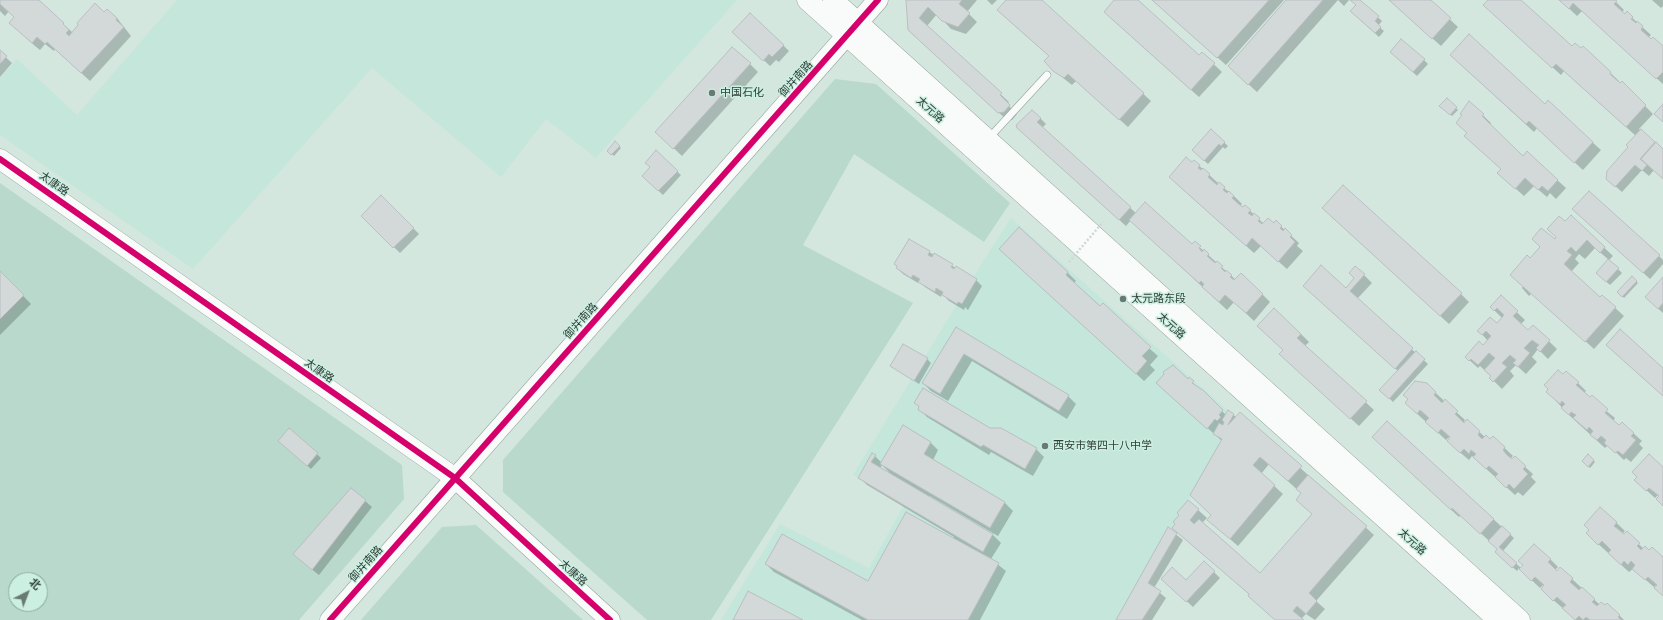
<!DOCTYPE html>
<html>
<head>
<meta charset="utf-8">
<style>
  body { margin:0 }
  #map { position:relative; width:1663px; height:620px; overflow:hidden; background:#d3e7df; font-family:"PT Sans","Noto Sans SC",sans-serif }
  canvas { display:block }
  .north { position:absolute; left:8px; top:572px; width:40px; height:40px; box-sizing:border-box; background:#cbefe1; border:1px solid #8da89e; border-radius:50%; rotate:42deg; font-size:11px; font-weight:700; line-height:16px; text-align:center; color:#303e39 }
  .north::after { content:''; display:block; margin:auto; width:14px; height:18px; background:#697973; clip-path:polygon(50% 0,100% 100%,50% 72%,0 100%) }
</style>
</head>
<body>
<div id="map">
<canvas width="1663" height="620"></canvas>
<div class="north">北</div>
</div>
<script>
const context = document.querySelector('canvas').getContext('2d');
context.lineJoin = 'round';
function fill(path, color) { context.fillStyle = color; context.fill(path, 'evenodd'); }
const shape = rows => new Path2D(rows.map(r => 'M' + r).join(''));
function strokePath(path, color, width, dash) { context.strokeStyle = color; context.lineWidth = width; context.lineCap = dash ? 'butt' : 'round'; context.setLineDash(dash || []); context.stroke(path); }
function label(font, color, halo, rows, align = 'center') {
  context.font = font + ' "PT Sans","Noto Sans SC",sans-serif'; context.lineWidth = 3; context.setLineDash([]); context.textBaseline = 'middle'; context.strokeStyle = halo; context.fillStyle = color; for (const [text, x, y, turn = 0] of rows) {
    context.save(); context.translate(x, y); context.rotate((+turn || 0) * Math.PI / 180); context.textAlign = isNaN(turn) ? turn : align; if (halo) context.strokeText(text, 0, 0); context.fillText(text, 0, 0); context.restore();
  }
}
fill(shape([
  [177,0,737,0,596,158,546,119,501,177,372,68,193,269,0,135,0,77,17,59,77,115],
  [1011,218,1235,417,1121,620,721,620,780,524,869,568,904,505,853,475,982,263]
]), '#c5e6da');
fill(shape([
  [835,79,876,84,1010,203,984,242,854,154,803,245,913,303,711,620,647,620,503,492,503,460],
  [0,183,402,465,404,499,299,620,0,620],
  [16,580,40,580,40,604,16,604],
  [476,525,583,620,361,620,442,527]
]), '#b8d9cc');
fill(shape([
  [0,0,38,0,73,33,105,13,117,18,131,36,90,81,55,49,54,51,45,44,40,50,35,46,10,23,15,17,9,11,5,16,0,11],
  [907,0,977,0,967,12,977,22,966,34,951,29,937,14,927,26,1009,102,1007,104,1017,114,1012,120,1007,120,908,30],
  [987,0,997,0,992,5],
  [1007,0,1041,0,1151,101,1128,127,1076,81,1072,85,1053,70,1049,56,1006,18],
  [1116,0,1136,0,1199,57,1202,53,1222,72,1199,97,1113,20],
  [1152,0,1284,0,1226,65],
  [1288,0,1349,0,1344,6,1338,0,1257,92,1237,74],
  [1351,0,1359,0,1382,21,1378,26,1384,31,1379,37,1355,15,1357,5],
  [1389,0,1429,0,1458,27,1441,46],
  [1489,0,1518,0,1572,48,1581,49,1583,47,1619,81,1617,82,1620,85,1622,83,1653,114,1639,129,1663,150,1663,178,1654,170,1649,176,1642,170,1622,192,1607,179,1636,136,1564,71,1561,75,1493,13],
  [1560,0,1614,0,1624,10,1622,12,1625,15,1627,13,1651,35,1648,38,1663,47,1663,84,1582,11,1577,16],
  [1652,0,1663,0,1663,6,1661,8],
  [740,38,783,45,789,51,779,62,776,60,770,66],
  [0,52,12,63,0,77],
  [1395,56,1424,60,1428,64,1417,76],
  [1459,63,1545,105,1548,102,1601,150,1583,170,1537,128,1534,132],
  [750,64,758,72,682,156,665,140],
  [1447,99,1458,110,1452,116,1441,106],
  [1469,102,1491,123,1490,125,1523,157,1527,153,1566,188,1556,199,1550,193,1547,197,1534,186,1524,196,1507,181,1502,170,1474,144,1468,133,1463,115],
  [1040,118,1046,124,1042,128,1137,214,1192,246,1195,243,1236,280,1262,294,1270,302,1254,321,1234,302,1227,310,1131,220,1126,226,1024,134],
  [1211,131,1228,146,1225,149,1223,147,1208,164,1197,154],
  [615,143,621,148,614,156,608,151],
  [656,152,681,175,663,195,643,176,651,168],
  [1194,161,1218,183,1216,185,1217,186,1219,184,1234,196,1242,204,1240,206,1242,209,1245,206,1264,224,1274,224,1276,222,1299,243,1297,246,1303,251,1287,269,1261,246,1254,253,1178,185],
  [381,196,419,234,400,253,362,216],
  [1580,215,1659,256,1663,260,1663,264,1650,279],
  [1331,216,1461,294,1469,302,1449,324],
  [1571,216,1613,256,1609,260,1622,273,1610,285,1601,277,1609,260,1595,248,1585,259,1579,254,1575,259,1579,263,1571,272,1600,298,1602,296,1624,316,1594,349,1532,293,1529,296,1522,288,1530,260,1555,241],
  [1019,229,1068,273,1076,281,1074,283,1158,356,1150,365,1155,370,1144,381,1009,257],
  [909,240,976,280,982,286,968,310,965,307,964,310,949,301,942,294,941,297,925,287,919,281,918,283,903,274,897,268],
  [0,272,31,304,0,335],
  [1364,275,1372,283,1357,299,1428,364,1393,402,1381,390,1398,371,1312,294,1346,289],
  [1632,278,1638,283,1624,298,1619,292],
  [1663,279,1663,313,1654,305],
  [1501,297,1525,320,1521,324,1528,331,1533,326,1557,349,1548,359,1538,349,1532,357,1537,362,1526,374,1516,365,1510,371,1514,376,1502,389,1491,378,1492,377,1480,366,1478,368,1466,357,1483,346,1488,341,1479,331,1497,324,1502,318,1491,307],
  [956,328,1068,396,1076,404,1067,419,972,361,948,401,931,391,923,383],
  [1301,334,1309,342,1305,346,1374,410,1359,426,1280,354],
  [927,359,931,363,919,384,891,366],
  [1563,376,1578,383,1586,391,1584,393,1615,418,1613,421,1619,426,1622,423,1642,441,1639,444,1643,448,1631,462,1626,458,1624,460,1608,445,1605,448,1570,416,1555,400],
  [1189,379,1226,415,1229,411,1236,417,1240,413,1374,535,1316,601,1325,609,1315,620,1306,614,1301,619,1302,620,1276,620,1250,595,1182,535,1188,501,1207,518,1202,523,1260,575,1313,515,1302,494,1269,464,1261,474,1283,494,1238,546,1208,520,1212,515,1222,441,1164,389],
  [1426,384,1465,420,1463,423,1464,424,1467,421,1485,437,1490,440,1493,437,1513,456,1510,459,1525,467,1533,474,1531,477,1536,482,1523,496,1518,492,1515,495,1472,456,1469,460,1456,449,1450,436,1446,440,1414,411],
  [919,409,990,429,1001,429,1036,449,1044,457,1033,476,991,452,989,455,927,417],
  [1387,422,1514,538,1503,551,1521,568,1550,559,1558,567,1555,570,1572,579,1599,604,1619,615,1624,620,1576,620,1550,597,1544,584,1540,588,1519,568,1517,571,1500,556,1499,550,1461,515,1459,517,1381,445],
  [289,429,321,458,311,469,283,444],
  [930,442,938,450,933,460,1005,503,1013,511,998,536,930,496,929,498,993,535,1001,543,991,559,1006,571,980,620,862,620,774,572,766,564,869,582,953,539,954,537,867,485,859,477,875,456,882,463],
  [882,465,892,475,880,468],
  [1588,455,1595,462,1590,468,1583,461],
  [1663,468,1663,505,1658,495,1655,498,1644,488],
  [351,489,372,507,319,575,300,560],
  [1601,508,1625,531,1622,534,1624,536,1627,533,1644,549,1663,559,1663,596,1657,584,1654,587,1633,569,1629,572,1595,541,1590,530],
  [1169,529,1183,540,1154,588,1166,598,1152,620,1117,620],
  [1214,572,1220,578,1193,607,1169,585,1186,582]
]), '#0003');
const building = shape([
  [0,0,39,0,64,23,63,24,69,30,66,33,69,36,78,25,77,23,95,3,104,12,107,9,117,18,116,20,124,27,81,73,47,42,45,44,37,37,32,43,9,23,14,17,0,4,0,0],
  [906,0,962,0,959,4,970,13,958,27,942,21,928,7,919,18,1002,93,1000,95,1010,105,1004,112,998,113,908,30,906,0],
  [1006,0,1042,0,1144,93,1119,120,1068,74,1064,78,1053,71,1044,61,1049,56,997,10,1006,0],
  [1114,0,1138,0,1199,55,1202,52,1215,63,1191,90,1104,12,1114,0],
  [1152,0,1269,0,1217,58,1152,0],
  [1286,0,1323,0,1248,85,1228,66,1286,0],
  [1350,0,1360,0,1379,16,1375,21,1381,27,1375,33,1350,11,1356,5,1350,0],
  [1389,0,1431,0,1451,18,1432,39,1389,0],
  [1488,0,1521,0,1572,46,1575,43,1581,48,1583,46,1611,72,1610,74,1620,83,1622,81,1646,105,1626,127,1556,64,1552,68,1483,5,1488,0],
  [1559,0,1615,0,1617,1,1614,4,1625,14,1627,11,1633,17,1631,19,1636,23,1637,21,1643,26,1641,30,1651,39,1653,37,1663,46,1663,72,1656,79,1573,3,1569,9,1559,0],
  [750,13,784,45,772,57,769,54,763,61,732,32,750,13],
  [1469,34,1545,104,1548,100,1593,142,1574,163,1529,121,1526,124,1450,55,1469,34],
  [1401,39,1425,59,1413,72,1390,52,1401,39],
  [732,47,751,63,673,149,655,132,732,47],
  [0,50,7,56,0,64,0,50],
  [1447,98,1457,107,1450,115,1439,106,1447,98],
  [1469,101,1484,114,1482,116,1523,156,1527,151,1558,180,1548,191,1542,186,1538,190,1525,178,1515,189,1497,173,1501,169,1464,136,1467,133,1456,123,1462,115,1460,114,1469,101],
  [1663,104,1663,122,1654,114,1663,104],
  [1032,110,1041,118,1037,122,1131,207,1119,220,1017,128,1016,125,1032,110],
  [1211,129,1225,142,1221,146,1219,144,1204,161,1192,150,1211,129],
  [1641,129,1655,142,1640,159,1647,165,1642,171,1635,165,1615,187,1606,179,1607,171,1628,147,1626,145,1641,129],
  [615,141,620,146,611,155,607,151,615,141],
  [1656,142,1663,149,1663,179,1641,159,1656,142],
  [656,150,678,171,658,191,642,176,650,167,645,163,656,150],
  [1186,157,1192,162,1194,160,1200,165,1198,168,1201,170,1203,168,1210,174,1208,177,1217,185,1219,182,1225,187,1223,190,1227,193,1229,191,1234,196,1232,198,1242,207,1245,205,1251,210,1248,213,1252,216,1254,213,1260,218,1258,221,1262,224,1268,218,1274,223,1276,220,1282,226,1280,228,1283,231,1285,228,1292,235,1290,237,1295,242,1278,262,1252,238,1246,246,1169,177,1186,157],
  [1343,185,1462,293,1440,316,1322,208,1343,185],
  [1589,191,1660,255,1643,273,1572,209,1589,191],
  [381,195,414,228,393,248,361,216,381,195],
  [1145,202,1192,244,1195,241,1201,246,1199,248,1202,252,1204,249,1209,254,1207,256,1215,263,1217,261,1223,266,1221,268,1225,272,1226,270,1232,275,1230,277,1234,280,1241,273,1263,294,1246,313,1225,295,1219,302,1202,287,1204,284,1201,281,1199,283,1129,220,1145,202],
  [1571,215,1605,247,1600,253,1587,240,1576,252,1571,247,1567,251,1572,255,1564,264,1600,297,1602,295,1616,307,1585,342,1510,275,1527,255,1530,258,1540,247,1532,239,1541,228,1555,239,1556,237,1547,229,1559,216,1565,221,1571,215],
  [1019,227,1068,272,1066,275,1100,306,1103,303,1151,347,1142,356,1147,361,1136,374,999,249,1019,227],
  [909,239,930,251,928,255,932,257,934,253,953,264,951,267,954,269,956,266,977,279,962,304,958,302,957,304,942,295,943,292,936,288,935,292,918,282,920,279,913,275,911,278,896,268,897,266,894,264,909,239],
  [1608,259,1619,268,1606,282,1596,273,1608,259],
  [1321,265,1346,288,1354,278,1349,273,1355,266,1365,274,1350,291,1413,348,1395,369,1303,286,1321,265],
  [0,271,24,295,0,319,0,271],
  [1632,276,1637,281,1622,297,1617,292,1632,276],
  [1663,277,1663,303,1658,309,1645,297,1663,277],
  [1501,295,1518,311,1513,316,1528,330,1533,325,1550,340,1540,352,1536,348,1539,345,1532,340,1524,348,1530,353,1518,367,1513,363,1516,360,1510,355,1502,363,1507,367,1493,382,1489,378,1491,376,1484,370,1495,358,1489,353,1478,365,1471,359,1469,361,1465,357,1479,341,1483,345,1491,336,1486,331,1482,335,1477,331,1490,317,1497,323,1504,315,1497,308,1494,311,1490,307,1501,295],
  [1274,308,1301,334,1297,338,1367,401,1350,419,1279,354,1283,350,1257,326,1274,308],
  [956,327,1069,395,1059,411,964,354,940,394,922,383,956,327],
  [1620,329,1663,368,1663,396,1606,345,1620,329],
  [903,344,928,358,914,381,890,366,903,344],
  [1416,351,1425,359,1389,399,1379,390,1416,351],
  [1173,365,1188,379,1189,377,1194,381,1192,383,1204,391,1223,410,1219,415,1221,417,1217,421,1215,419,1207,429,1156,383,1164,374,1163,372,1173,365],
  [1558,370,1563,374,1566,371,1579,382,1576,385,1590,397,1592,395,1608,409,1605,413,1619,425,1622,422,1634,433,1631,436,1636,440,1623,455,1618,451,1615,453,1604,443,1606,440,1601,436,1597,440,1590,435,1593,431,1589,427,1587,430,1573,418,1576,415,1571,412,1569,415,1561,408,1565,404,1562,401,1560,404,1546,392,1548,389,1544,385,1558,370],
  [1415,381,1427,383,1436,392,1434,395,1442,403,1445,399,1458,411,1455,414,1464,423,1467,419,1480,431,1478,435,1482,439,1486,435,1490,439,1493,436,1505,447,1503,450,1507,455,1512,459,1515,456,1526,466,1523,469,1528,474,1514,489,1509,484,1506,488,1495,477,1498,474,1489,466,1486,469,1473,457,1476,454,1471,450,1469,454,1464,449,1460,453,1447,441,1450,437,1441,429,1438,433,1425,422,1429,418,1420,410,1417,414,1405,403,1408,399,1403,395,1415,381],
  [923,388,990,428,1001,428,1037,448,1025,469,983,445,981,447,918,410,919,406,914,403,923,388],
  [1228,410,1234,414,1228,425,1240,412,1302,466,1288,481,1260,457,1253,465,1275,485,1230,539,1207,520,1211,515,1190,495,1222,439,1213,434,1219,423,1223,425,1224,422,1222,420,1228,410],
  [1387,421,1494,519,1480,534,1452,508,1451,510,1372,437,1387,421],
  [903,425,931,442,924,454,1005,502,990,528,880,464,903,425],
  [289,428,318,453,307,466,278,441,289,428],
  [872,453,876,455,871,462,993,534,983,552,858,478,872,453],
  [1588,454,1594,460,1588,467,1582,461,1588,454],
  [1649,454,1663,467,1663,506,1656,499,1659,496,1649,488,1646,491,1634,480,1637,477,1632,472,1649,454],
  [1308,475,1367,526,1309,593,1317,601,1306,614,1297,606,1293,611,1304,620,1275,620,1248,596,1249,594,1172,528,1175,524,1173,522,1179,515,1177,513,1188,500,1199,509,1190,520,1194,524,1199,519,1260,573,1312,514,1296,500,1301,493,1296,489,1308,475],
  [351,488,366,500,312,570,293,554,351,488],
  [1600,507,1617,522,1614,526,1624,534,1627,531,1640,543,1637,546,1641,550,1645,546,1649,550,1652,547,1663,557,1663,596,1654,588,1657,585,1648,577,1645,580,1632,569,1635,565,1631,561,1628,565,1624,561,1621,565,1608,553,1611,550,1602,541,1598,545,1586,533,1589,530,1584,525,1600,507],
  [906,512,999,563,968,620,868,620,765,564,782,534,868,581,906,512],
  [1502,526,1511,534,1499,547,1517,563,1512,568,1495,552,1497,549,1488,541,1502,526],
  [1168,527,1177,533,1148,583,1161,591,1142,620,1116,620,1168,527],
  [1534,544,1551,559,1548,562,1557,571,1560,567,1573,578,1570,582,1579,590,1582,587,1595,599,1592,602,1597,606,1601,602,1605,605,1607,603,1620,615,1618,617,1621,620,1590,620,1586,617,1583,620,1579,616,1575,620,1562,608,1566,605,1557,597,1553,601,1541,589,1544,585,1535,577,1531,581,1519,569,1523,565,1518,561,1534,544],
  [1204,561,1215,571,1186,602,1161,579,1172,567,1186,580,1204,561],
  [748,591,803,620,733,620,748,591]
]);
fill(building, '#d3d8d9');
strokePath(building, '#babfc1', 1);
const lane = shape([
  [989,138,1047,75]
]);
const secondary = shape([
  [807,0,1498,620],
  [833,0,1520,620],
  [0,159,455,478,610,620],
  [330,620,878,0]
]);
strokePath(lane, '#92a29c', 8);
strokePath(secondary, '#92a29c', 21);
strokePath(lane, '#f8fbfa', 7);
strokePath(secondary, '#f8fbfa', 20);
strokePath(shape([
  [1069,262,1103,222]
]), '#d1d7d5', 2.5, [2, 2]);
strokePath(shape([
  [0,159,455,478,610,620],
  [330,620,878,0]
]), '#d6006c', 6);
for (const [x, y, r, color] of [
  [712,93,4,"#697973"],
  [1123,299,4,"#697973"],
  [1045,446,4,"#697973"]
]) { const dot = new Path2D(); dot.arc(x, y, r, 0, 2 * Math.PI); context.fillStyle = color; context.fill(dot); strokePath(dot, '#cbefe1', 1.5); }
label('11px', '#303e39', '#cbefe1', [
  ["御井南路",796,79,-48],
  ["太元路",930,110,42],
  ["太康路",54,184,35],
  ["御井南路",581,321,-48],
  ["太元路",1171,326,42],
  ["太康路",319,371,35],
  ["太元路",1412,542,42],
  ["御井南路",366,564,-48],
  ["太康路",573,573,42]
]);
label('11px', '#303e39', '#cbefe1', [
  ["中国石化",720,93],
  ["太元路东段",1131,299],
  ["西安市第四十八中学",1053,446]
], 'left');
</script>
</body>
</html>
